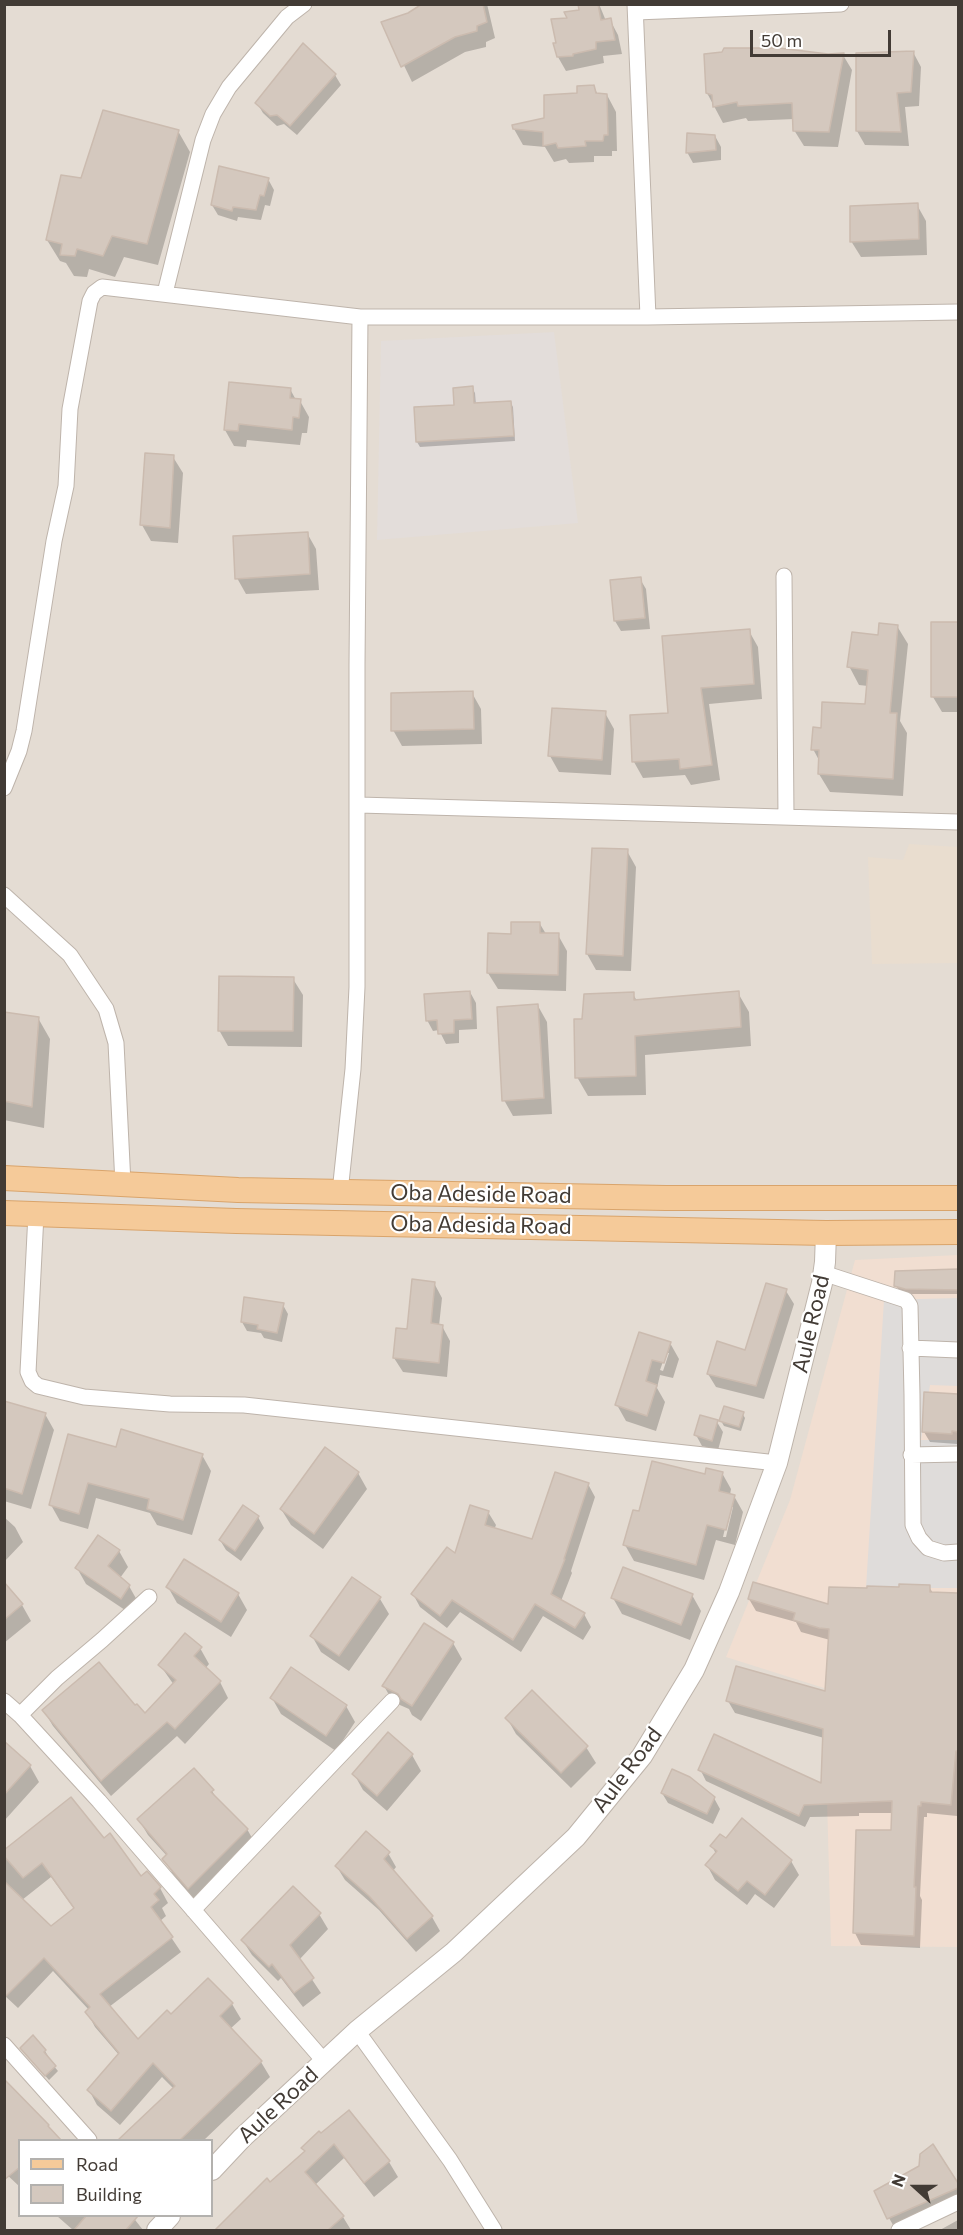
<!DOCTYPE html>
<html>
<head>
<meta charset="utf-8">
<style>
  body { margin:0 }
  #map { position:relative; width:963px; height:2235px; overflow:hidden; background:#f1ebe5; font-family:Commissioner,sans-serif }
  canvas { display:block }
  .frame { position:absolute; inset:0; border:6px solid #423b35; pointer-events:none }
  .legend { position:absolute; left:18px; top:2139px; width:195px; height:78px; box-sizing:border-box; background:#fff; border:2px solid #b3b1ae; margin:0; padding:8px 10px; list-style:none; font-size:18px; color:#423b35 }
  .legend li { display:flex; align-items:center; gap:12px; height:30px }
  .legend b { width:30px; border:2px solid #b3b1ae }
  .north { position:absolute; left:885px; top:2157px; width:60px; height:60px; -webkit-text-stroke:4px #fff; paint-order:stroke; rotate:291deg; font-size:16px; font-weight:700; line-height:24px; text-align:center; color:#423b35 }
  .north::after { content:''; display:block; margin:auto; width:21px; height:27px; background:#423b35; clip-path:polygon(50% 0,100% 100%,50% 72%,0 100%) }
  .scale { position:absolute; left:750px; top:30px; width:141px; height:27px; box-sizing:border-box; border:3px solid #423b35; border-top:0; padding-left:8px; font-size:18px; line-height:21px; white-space:nowrap; color:#423b35; -webkit-text-stroke:4px #fff; paint-order:stroke }
</style>
</head>
<body>
<div id="map">
<canvas width="963" height="2235"></canvas>
<div class="frame"></div>
<ul class="legend">
<li><b style="height:8px;background:#f5ca99"></b>Road</li>
<li><b style="height:16px;background:#d4c8be"></b>Building</li>
</ul>
<div class="north">N</div>
<div class="scale">50 m</div>
</div>
<script>
const context = document.querySelector('canvas').getContext('2d');
context.lineJoin = 'round';
function fill(path, color) { context.fillStyle = color; context.fill(path, 'evenodd'); }
const shape = rows => new Path2D(rows.map(r => 'M' + r).join(''));
function strokePath(path, color, width, dash) { context.strokeStyle = color; context.lineWidth = width; context.lineCap = dash ? 'butt' : 'round'; context.setLineDash(dash || []); context.stroke(path); }
function label(font, color, halo, rows, align = 'center') {
  context.font = font + ' Commissioner,sans-serif'; context.lineWidth = 4.5; context.setLineDash([]); context.textBaseline = 'middle'; context.strokeStyle = halo; context.fillStyle = color; for (const [text, x, y, turn = 0] of rows) {
    context.save(); context.translate(x, y); context.rotate((+turn || 0) * Math.PI / 180); context.textAlign = isNaN(turn) ? turn : align; if (halo) context.strokeText(text, 0, 0); context.fillText(text, 0, 0); context.restore();
  }
}
fill(shape([
  [5,5,958,5,958,2230,5,2230],
  [20,2140,212,2140,212,2216,20,2216]
]), '#e4dcd3');
fill(shape([
  [958,1255,958,1947,831,1946,824,1688,726,1657,790,1500,855,1260]
]), '#f1ded1');
fill(shape([
  [554,332,578,523,377,540,381,341]
]), '#e3ddda');
fill(shape([
  [909,844,958,847,958,963,872,964,868,857,903,860]
]), '#e9ddcf');
fill(shape([
  [958,1298,958,1386,930,1385,921,1440,958,1440,958,1588,866,1588,884,1300]
]), '#dfdcda');
fill(shape([
  [424,4,487,4,495,38,486,42,486,47,465,52,412,82,383,22,409,14],
  [580,4,599,4,606,21,610,20,618,35,622,54,603,56,604,63,566,71,558,57,570,19,580,12],
  [913,52,921,67,919,106,905,107,909,146,865,145,857,131],
  [828,55,843,55,852,70,838,147,804,146,794,130,794,119,748,121,746,118,723,123,707,93],
  [335,75,341,85,297,135,284,124,277,126,263,113,257,103],
  [594,87,598,95,607,95,616,112,617,151,612,151,612,156,594,156,594,162,569,163,566,159,554,162,545,147,523,145,514,129,546,120,579,95],
  [178,131,190,152,158,265,124,257,115,277,89,269,87,277,74,276,66,263,60,261,47,240,82,180],
  [715,136,721,147,721,160,693,163,687,152],
  [268,179,274,190,270,206,265,205,261,220,238,217,237,221,218,215,212,205],
  [917,205,926,221,927,255,861,257,851,241],
  [472,388,475,393,476,405,510,402,513,407,515,441,420,447,417,442],
  [290,389,296,400,300,401,309,417,307,433,302,433,300,445,247,440,246,447,234,446,225,430],
  [173,457,183,473,178,543,151,541,142,525],
  [307,533,316,549,319,590,246,594,237,578],
  [640,579,646,589,650,629,621,631,615,621,612,582],
  [933,624,958,624,958,712,942,712,933,697],
  [897,626,908,644,900,721,907,733,903,796,830,792,819,774,820,762,813,749,822,729,866,706,868,686,859,685,849,666,879,637],
  [749,631,758,647,762,699,709,704,720,780,691,785,685,775,643,778,634,762,669,714],
  [472,693,481,709,482,744,402,746,393,730],
  [605,713,614,729,611,775,559,772,550,756],
  [627,851,636,867,631,971,596,970,587,954],
  [540,924,546,934,558,935,567,951,566,991,498,989,488,973],
  [293,979,303,995,302,1047,228,1046,219,1030],
  [470,992,476,1003,477,1029,459,1030,459,1043,446,1044,439,1030,433,1031,427,1020],
  [738,993,749,1012,751,1046,645,1055,646,1095,588,1096,577,1077,584,1021,633,994,637,1001],
  [538,1006,547,1022,552,1114,513,1116,504,1100],
  [4,1014,38,1018,50,1039,44,1128,4,1120],
  [958,1270,958,1294,909,1294,899,1290,896,1286,896,1272],
  [434,1283,442,1298,439,1326,442,1326,450,1341,447,1377,403,1372,394,1358],
  [786,1291,794,1304,764,1399,716,1387,708,1374,746,1352],
  [283,1305,288,1314,282,1342,264,1338,261,1333,247,1331,242,1322],
  [640,1334,670,1343,679,1359,673,1378,660,1375,657,1388,665,1402,656,1431,626,1421,617,1405],
  [666,1353,669,1353,663,1371,660,1370],
  [925,1393,958,1395,957,1444,930,1442,924,1432],
  [4,1402,45,1414,54,1430,31,1509,4,1501],
  [742,1413,745,1418,741,1431,724,1426,721,1421],
  [717,1422,723,1432,718,1450,702,1446,696,1435],
  [117,1449,202,1455,211,1471,192,1535,157,1525,150,1513,96,1498,88,1529,60,1521,51,1505],
  [358,1473,367,1489,323,1549,291,1525,281,1509],
  [722,1473,731,1489,730,1495,734,1496,743,1512,735,1545,716,1540,704,1580,634,1561,625,1545,640,1513,706,1476],
  [730,1507,733,1507,726,1537,723,1537],
  [588,1484,595,1497,571,1571,572,1573,561,1601,584,1614,591,1627,583,1640,543,1616,521,1652,460,1612,447,1628,420,1607,413,1594,456,1555,488,1512,496,1525,494,1530,533,1541],
  [243,1507,258,1517,264,1528,241,1561,226,1550,220,1540],
  [4,1517,15,1527,23,1542,4,1562],
  [119,1551,128,1567,120,1578,129,1586,138,1602,131,1614,86,1584,77,1568],
  [4,1585,22,1605,31,1621,4,1643],
  [168,1587,238,1594,247,1610,231,1637,177,1603],
  [929,1587,933,1593,958,1594,957,1816,927,1813,927,1817,924,1817,920,1896,922,1900,920,1948,861,1945,855,1933,892,1832,893,1813,859,1813,859,1816,810,1817,805,1827,706,1781,700,1769,822,1785,824,1738,735,1713,728,1701,826,1693,830,1640,801,1632,796,1622,756,1611,749,1599,829,1606,869,1590],
  [692,1595,701,1611,690,1640,622,1614,613,1598],
  [380,1599,389,1614,349,1671,321,1652,312,1636],
  [453,1643,462,1659,421,1721,412,1715,409,1709,393,1702,384,1686],
  [200,1648,209,1664,205,1669,220,1682,228,1698,185,1744,177,1736,111,1796,53,1726,44,1711,135,1707,145,1715,174,1685,160,1665],
  [292,1669,346,1706,355,1722,336,1751,281,1714,272,1698],
  [507,1718,586,1747,596,1763,571,1788,516,1734],
  [4,1748,30,1766,39,1782,4,1821],
  [412,1755,421,1771,387,1811,363,1790,354,1774],
  [194,1771,212,1791,218,1801,247,1829,256,1845,198,1904,173,1874,164,1859,167,1856,148,1835,139,1820],
  [662,1793,714,1798,720,1809,713,1824,668,1803],
  [104,1840,141,1878,147,1873,160,1888,168,1903,162,1908,166,1916,160,1921,181,1952,109,2007,138,2041,171,2016,208,1980,232,2004,241,2019,230,2029,261,2062,270,2077,204,2140,120,2140,174,2089,162,2077,120,2125,97,2105,89,2090,119,2055,95,2027,87,2012,89,2010,53,1971,18,2008,4,1995,4,1852],
  [51,1877,75,1910,51,1928,22,1900],
  [726,1840,791,1861,799,1875,774,1908,755,1894,747,1905,715,1880,707,1865,716,1854,712,1846],
  [388,1853,396,1867,393,1871,432,1917,440,1931,416,1952,379,1910,345,1880,337,1867],
  [319,1914,328,1929,299,1960,321,1993,303,2007,281,1978,278,1981,252,1955,243,1941],
  [33,2038,45,2051,48,2056,46,2057,58,2071,49,2080,25,2053],
  [4,2081,59,2140,20,2140,20,2187,4,2172],
  [319,2133,389,2162,398,2177,374,2197,344,2158,315,2185,343,2217,351,2230,216,2230,267,2181,270,2184,306,2152,303,2148],
  [932,2146,958,2185,958,2208,896,2230,889,2218],
  [57,2216,132,2216,143,2230,73,2230],
  [958,2220,958,2230,940,2230]
]), '#0003');
const building = shape([
  [422,4,483,4,487,22,477,26,477,31,455,37,401,67,381,22,408,13,422,4],
  [578,4,598,4,601,20,611,18,615,40,596,42,596,49,573,54,573,56,557,57,553,43,556,43,551,19,567,18,564,12,579,10,578,4],
  [303,43,336,74,290,126,277,115,270,116,255,103,303,43],
  [724,48,779,48,828,54,844,53,829,132,793,131,792,103,738,106,737,102,713,107,712,95,706,93,704,54,722,52,724,48],
  [914,51,911,92,897,93,901,132,856,131,856,53,914,51],
  [594,85,596,93,607,94,608,135,604,135,603,141,585,141,586,146,558,148,556,143,543,146,543,132,513,129,512,125,544,118,544,95,577,93,577,86,594,85],
  [103,110,179,130,147,244,112,236,103,256,77,249,75,256,60,255,62,244,46,240,61,175,81,178,103,110],
  [687,133,715,135,716,150,686,153,687,133],
  [219,166,269,178,264,196,260,195,256,210,233,207,232,211,211,205,219,166],
  [918,203,919,239,850,242,850,206,918,203],
  [229,382,291,388,290,398,301,399,299,418,293,417,292,430,239,424,238,431,224,430,229,382],
  [473,386,474,403,511,401,514,436,416,442,414,407,454,405,453,388,473,386],
  [145,453,174,455,170,528,140,525,145,453],
  [308,532,310,574,235,579,233,536,308,532],
  [641,577,645,618,614,621,610,580,641,577],
  [931,622,958,622,958,697,931,697,931,622],
  [879,623,898,625,890,713,897,713,893,779,818,774,819,750,811,750,813,727,821,728,822,702,865,704,868,670,847,667,852,632,878,635,879,623],
  [750,629,754,684,701,688,712,765,680,769,679,759,632,762,630,715,668,713,662,636,750,629],
  [473,691,474,729,391,731,391,693,473,691],
  [552,708,606,711,602,760,548,756,552,708],
  [592,848,628,849,623,956,586,954,592,848],
  [511,922,540,922,540,933,559,933,558,975,487,973,488,933,511,934,511,922],
  [219,976,294,977,293,1031,218,1031,219,976],
  [470,991,472,1019,454,1020,454,1033,438,1034,437,1020,426,1021,424,994,470,991],
  [739,991,741,1027,635,1036,636,1076,575,1078,574,1019,582,1019,584,994,634,992,634,1000,739,991],
  [538,1004,544,1098,502,1101,497,1007,538,1004],
  [4,1012,39,1017,32,1107,4,1101,4,1012],
  [958,1269,958,1290,905,1289,894,1286,895,1271,958,1269],
  [412,1279,435,1282,431,1323,443,1325,439,1363,393,1358,396,1328,407,1329,412,1279],
  [766,1283,787,1289,756,1386,707,1374,717,1341,745,1350,766,1283],
  [244,1297,284,1303,277,1333,257,1329,258,1325,241,1322,244,1297],
  [639,1332,671,1342,664,1363,652,1360,646,1381,657,1385,647,1416,615,1405,639,1332],
  [924,1392,958,1394,958,1432,952,1431,952,1434,922,1432,924,1392],
  [4,1401,46,1413,22,1494,4,1488,4,1401],
  [724,1406,744,1412,739,1427,719,1421,724,1406],
  [700,1415,718,1420,712,1441,694,1435,700,1415],
  [121,1429,203,1454,183,1520,147,1509,149,1499,88,1483,79,1514,49,1505,68,1434,116,1447,121,1429],
  [325,1447,359,1472,314,1534,280,1509,325,1447],
  [652,1461,705,1474,706,1468,723,1472,719,1491,735,1495,726,1530,707,1525,696,1565,623,1545,633,1510,639,1511,652,1461],
  [555,1472,589,1483,564,1559,565,1559,551,1594,585,1613,575,1628,535,1604,513,1640,452,1600,440,1616,411,1594,447,1547,455,1553,470,1505,489,1511,485,1525,532,1539,555,1472],
  [243,1505,259,1516,235,1551,219,1540,243,1505],
  [98,1535,120,1550,108,1566,130,1585,121,1599,75,1568,98,1535],
  [184,1559,239,1593,221,1622,166,1587,184,1559],
  [623,1567,693,1594,681,1625,611,1598,623,1567],
  [352,1577,381,1597,339,1656,310,1636,352,1577],
  [4,1582,23,1604,4,1620,4,1582],
  [753,1582,828,1604,829,1587,867,1588,867,1586,899,1587,899,1584,930,1585,930,1592,958,1593,958,1751,956,1751,951,1805,921,1802,921,1806,918,1806,914,1887,916,1887,914,1936,853,1933,856,1830,891,1830,892,1801,804,1805,799,1816,698,1770,714,1734,821,1783,823,1729,726,1701,736,1666,825,1691,829,1629,819,1628,793,1620,795,1613,748,1599,753,1582],
  [424,1623,454,1642,412,1706,401,1699,398,1694,382,1686,424,1623],
  [185,1633,202,1647,194,1656,221,1681,175,1729,167,1722,101,1781,42,1710,99,1662,135,1705,137,1704,145,1713,176,1680,158,1665,185,1633],
  [291,1667,347,1705,326,1736,270,1698,291,1667],
  [532,1690,588,1746,561,1773,505,1718,532,1690],
  [388,1732,413,1754,377,1796,352,1774,388,1732],
  [4,1741,31,1765,4,1795,4,1741],
  [194,1768,214,1790,211,1792,248,1829,188,1889,162,1859,167,1854,137,1819,194,1768],
  [672,1769,690,1777,715,1797,707,1814,661,1793,672,1769],
  [71,1797,104,1838,110,1833,141,1876,147,1871,161,1887,154,1894,159,1900,151,1907,173,1937,100,1994,138,2039,167,2010,171,2014,208,1978,233,2003,220,2016,262,2061,180,2140,118,2140,175,2086,153,2063,111,2111,87,2090,119,2053,85,2012,90,2007,44,1958,4,1998,4,1881,51,1926,74,1908,42,1863,23,1878,4,1856,4,1850,71,1797],
  [742,1818,792,1860,765,1895,747,1881,738,1891,705,1865,717,1851,710,1846,720,1834,726,1838,742,1818],
  [366,1831,390,1852,384,1859,433,1916,407,1939,369,1896,335,1866,366,1831],
  [293,1886,321,1913,290,1945,314,1978,294,1993,272,1964,269,1967,241,1940,293,1886],
  [33,2035,46,2050,44,2052,56,2066,45,2076,20,2048,33,2035],
  [4,2079,49,2125,48,2126,61,2140,20,2140,20,2167,4,2180,4,2079],
  [349,2110,390,2161,364,2183,334,2144,305,2172,344,2216,328,2230,215,2230,267,2178,270,2182,305,2151,301,2148,319,2131,321,2133,349,2110],
  [933,2144,958,2183,958,2188,887,2219,874,2191,919,2166,920,2154,933,2144],
  [86,2216,138,2216,126,2230,74,2230,86,2216]
]);
fill(building, '#d4c8be');
strokePath(building, '#cbbbaf', 1.5);
const minor = shape([
  [635,4,648,317],
  [636,12,841,4],
  [165,293,203,140,213,114,229,87,287,17,304,4],
  [784,576,786,817],
  [4,788,19,751,24,731,54,541,66,486,70,409,90,301,94,293,102,287,360,317,648,317,958,312],
  [359,805,958,822],
  [4,895,70,955,106,1009,116,1043,123,1184],
  [340,1192,353,1069,357,987,357,664,360,317],
  [36,1214,28,1372,32,1381,38,1386,84,1397,170,1404,244,1405,777,1463],
  [823,1273,906,1300,910,1306,912,1395,913,1525,919,1538,928,1548,944,1553,958,1552],
  [910,1348,958,1350],
  [911,1455,958,1454],
  [4,1701,20,1715,99,1801,324,2061],
  [20,1715,57,1678,102,1640,149,1597],
  [193,1910,392,1701],
  [357,2031,450,2160,494,2230],
  [4,2045,89,2140],
  [899,2230,958,2202]
]);
const tertiary = shape([
  [212,2170,242,2138,357,2031,454,1952,576,1837,642,1756,694,1670,729,1592,777,1463,822,1283,825,1262,826,1233],
  [157,2230,170,2216]
]);
const primary = shape([
  [4,1178,238,1190,666,1198,958,1198],
  [4,1213,236,1221,826,1233,958,1232]
]);
strokePath(minor, '#beb4ab', 17);
strokePath(tertiary, '#beb4ab', 22);
strokePath(primary, '#d9a46b', 26);
strokePath(minor, '#fff', 15);
strokePath(tertiary, '#fff', 20);
strokePath(primary, '#f5ca99', 24);
label('22px', '#423b35', '#fff', [
  ["Oba Adeside Road",481,1194,1],
  ["Oba Adesida Road",481,1225,1],
  ["Aule Road",811,1324,-77],
  ["Aule Road",627,1770,-53],
  ["Aule Road",278,2105,-43]
]);
</script>
</body>
</html>
